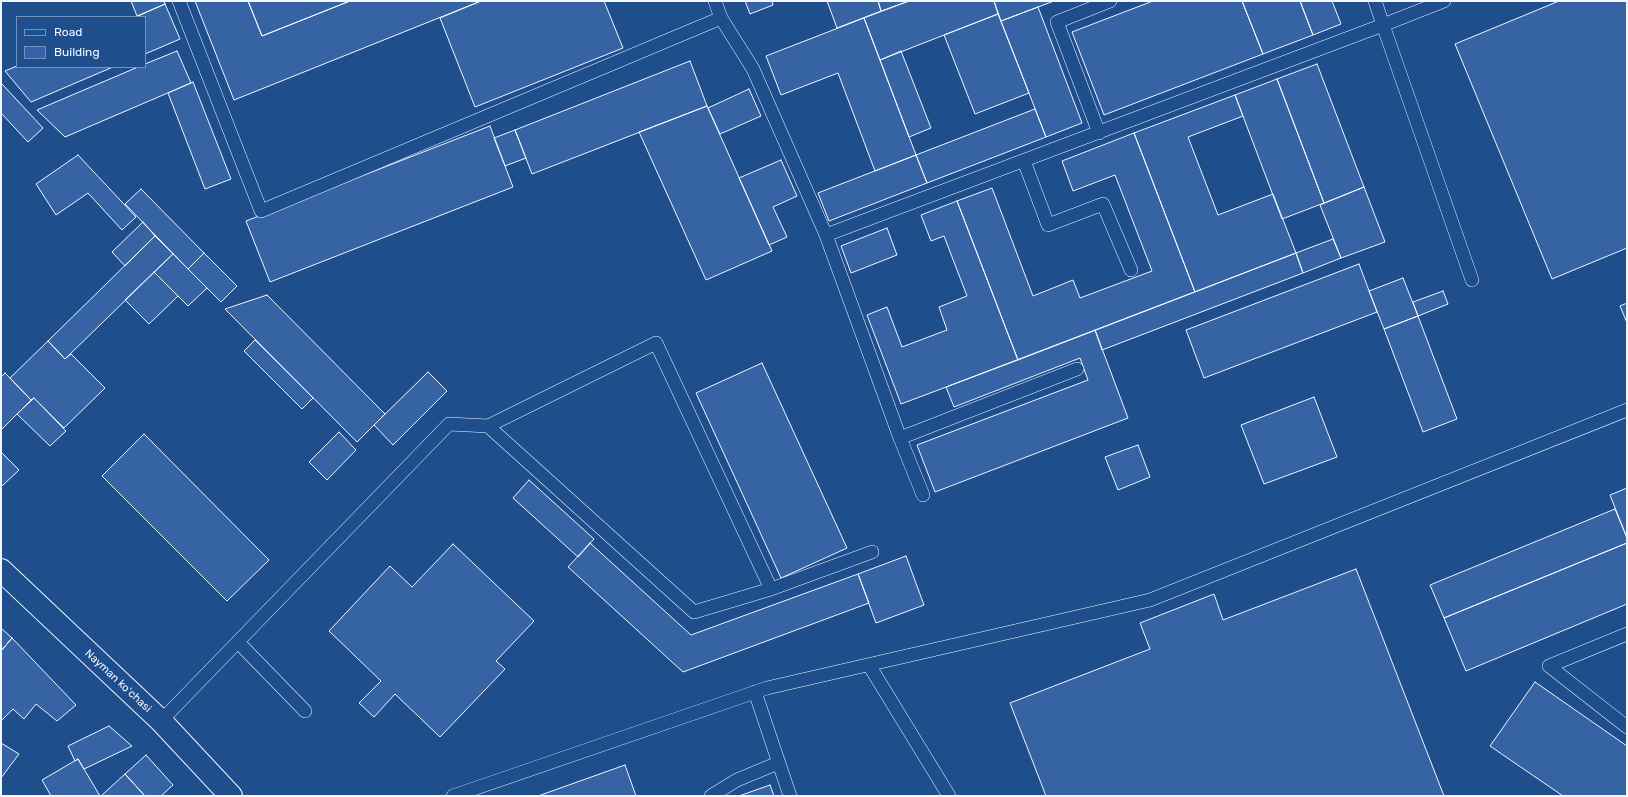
<!DOCTYPE html>
<html>
<head>
<meta charset="utf-8">
<style>
  body { margin:0 }
  #map { position:relative; width:1628px; height:797px; overflow:hidden; background:#1f4e8c; font-family:Rubik,sans-serif }
  canvas { display:block }
  .frame { position:absolute; inset:0; border:2px solid #f2f6ff; pointer-events:none }
  .legend { position:absolute; left:16px; top:16px; width:130px; height:52px; box-sizing:border-box; background:#1f4e8c; border:1px solid #7391ba; margin:0; padding:5px 7px; list-style:none; font-size:12px; color:#f2f6ff }
  .legend li { display:flex; align-items:center; gap:8px; height:20px }
  .legend b { width:20px; border:1px solid #7391ba }
</style>
</head>
<body>
<div id="map">
<canvas width="1628" height="797"></canvas>
<div class="frame"></div>
<ul class="legend">
<li><b style="height:5px;background:#1f4e8c"></b>Road</li>
<li><b style="height:11px;background:#3563a3"></b>Building</li>
</ul>
</div>
<script>
const context = document.querySelector('canvas').getContext('2d');
context.lineJoin = 'round';
function fill(path, color) { context.fillStyle = color; context.fill(path, 'evenodd'); }
const shape = rows => new Path2D(rows.map(r => 'M' + r).join(''));
function strokePath(path, color, width, dash) { context.strokeStyle = color; context.lineWidth = width; context.lineCap = dash ? 'butt' : 'round'; context.setLineDash(dash || []); context.stroke(path); }
function label(font, color, halo, rows, align = 'center') {
  context.font = font + ' Rubik,sans-serif'; context.lineWidth = 3; context.setLineDash([]); context.textBaseline = 'middle'; context.strokeStyle = halo; context.fillStyle = color; for (const [text, x, y, turn = 0] of rows) {
    context.save(); context.translate(x, y); context.rotate((+turn || 0) * Math.PI / 180); context.textAlign = isNaN(turn) ? turn : align; if (halo) context.strokeText(text, 0, 0); context.fillText(text, 0, 0); context.restore();
  }
}
const building = shape([
  [131,1,164,1,165,4,137,16,131,1],
  [195,1,248,1,262,36,350,1,481,1,234,100,195,1],
  [248,1,350,1,262,36,248,1],
  [481,1,604,1,623,48,475,107,440,18,481,1],
  [745,1,772,1,773,5,750,14,745,1],
  [827,1,878,1,881,11,837,28,827,1],
  [878,1,909,1,881,11,878,1],
  [909,1,994,1,998,14,880,60,864,18,909,1],
  [994,1,1054,1,1001,21,994,1],
  [1153,1,1242,1,1263,54,1104,115,1072,32,1153,1],
  [1242,1,1300,1,1313,35,1263,54,1242,1],
  [1300,1,1332,1,1341,24,1313,35,1300,1],
  [1559,1,1627,1,1627,248,1552,279,1455,44,1559,1],
  [165,4,180,39,145,54,145,17,136,17,165,4],
  [1038,7,1082,123,1046,137,1001,21,1038,7],
  [998,14,1029,93,975,114,944,35,998,14],
  [864,18,916,155,875,171,838,73,781,95,766,56,864,18],
  [177,51,191,83,65,137,37,110,138,67,145,67,145,64,177,51],
  [901,51,931,128,909,137,880,60,901,51],
  [690,61,707,106,532,174,515,130,690,61],
  [1317,64,1364,187,1324,203,1277,79,1317,64],
  [17,66,17,67,113,67,31,102,5,71,17,66],
  [1277,79,1324,203,1282,219,1235,95,1277,79],
  [193,82,231,179,205,189,168,93,193,82],
  [1,83,43,128,28,142,1,113,1,83],
  [749,89,761,116,720,134,708,108,749,89],
  [1235,95,1243,116,1188,137,1218,215,1273,194,1296,253,1195,292,1134,133,1235,95],
  [707,106,772,251,706,280,639,132,707,106],
  [1035,109,1046,137,927,183,916,155,1035,109],
  [490,126,513,187,270,282,246,221,490,126],
  [515,130,526,158,505,166,494,138,515,130],
  [1134,133,1195,292,1018,360,957,201,992,188,1033,296,1073,280,1080,298,1152,271,1115,175,1073,191,1062,161,1134,133],
  [78,155,136,217,122,230,88,193,56,215,36,184,78,155],
  [916,155,927,183,829,221,818,193,916,155],
  [781,160,797,196,773,207,787,237,769,245,739,178,781,160],
  [1364,187,1385,242,1341,258,1320,205,1364,187],
  [141,189,204,253,188,269,125,204,141,189],
  [957,201,1018,360,901,404,867,315,887,307,902,347,947,330,939,307,967,296,944,236,931,241,921,215,957,201],
  [143,222,155,236,125,266,112,252,143,222],
  [887,228,897,255,851,273,841,246,887,228],
  [155,236,173,254,65,359,48,341,155,236],
  [1333,239,1341,258,1303,273,1296,253,1333,239],
  [204,253,237,286,221,302,188,269,204,253],
  [1296,253,1303,273,1102,350,1095,330,1296,253],
  [173,254,207,288,188,306,154,272,173,254],
  [1359,264,1377,312,1204,378,1186,330,1359,264],
  [154,272,178,296,149,324,125,300,154,272],
  [1403,278,1418,316,1384,329,1369,291,1403,278],
  [1443,291,1448,304,1418,316,1413,302,1443,291],
  [267,295,385,414,357,442,225,309,267,295],
  [1627,303,1627,323,1620,306,1627,303],
  [1418,316,1457,419,1423,432,1384,329,1418,316],
  [1095,330,1128,418,935,492,917,445,1088,380,1080,358,954,407,946,387,1095,330],
  [255,340,313,398,302,409,244,351,255,340],
  [48,341,65,359,71,354,105,388,64,428,34,398,31,400,10,378,48,341],
  [762,363,847,548,781,578,696,393,762,363],
  [428,372,447,391,393,445,374,425,428,372],
  [5,373,31,400,1,430,1,377,5,373],
  [1314,397,1337,457,1264,484,1241,425,1314,397],
  [34,398,66,431,50,446,17,414,34,398],
  [339,432,356,450,327,480,309,462,339,432],
  [144,434,269,560,227,601,102,476,144,434],
  [1138,445,1150,477,1118,490,1105,457,1138,445],
  [1,452,19,470,2,486,1,484,1,452],
  [529,480,594,539,578,557,513,498,529,480],
  [1627,488,1627,538,1610,495,1627,488],
  [1615,509,1627,538,1627,543,1444,618,1430,585,1615,509],
  [590,543,691,635,858,574,869,603,683,672,568,567,590,543],
  [1627,543,1627,604,1466,671,1444,618,1627,543],
  [453,544,534,621,496,661,505,669,440,737,395,694,374,717,359,703,381,681,329,631,390,566,412,587,453,544],
  [906,556,924,605,876,623,858,574,906,556],
  [1356,569,1444,796,1046,796,1010,703,1150,649,1140,623,1214,594,1223,620,1356,569],
  [1,628,12,638,1,651,1,628],
  [12,638,76,705,57,721,36,704,24,719,13,709,1,721,1,651,12,638],
  [1535,682,1627,746,1627,796,1563,796,1490,746,1535,682],
  [109,726,132,746,84,769,78,759,75,761,68,746,109,726],
  [1,743,19,754,1,778,1,743],
  [146,755,173,785,161,796,145,796,125,774,146,755],
  [78,759,100,796,51,796,42,780,78,759],
  [625,765,636,796,538,796,625,765],
  [125,774,145,796,101,796,125,774],
  [770,785,774,796,739,796,770,785]
]);
fill(building, '#3563a3');
strokePath(building, '#f2f6ff', 1);
const service = shape([
  [179,1,261,211,721,18],
  [715,1,721,18,753,69,826,235,900,438,923,495],
  [1444,1,1383,25,1472,280],
  [1099,133,1057,22,1110,1],
  [1024,161,1048,225,1103,204,1131,270],
  [826,235,1383,25,1375,1],
  [488,426,656,343,771,589],
  [900,438,1077,369],
  [1627,634,1549,666,1627,727],
  [238,642,305,711],
  [869,665,949,796],
  [755,692,790,796],
  [161,721,449,424,488,426,694,612,771,589,872,552],
  [453,796,767,688,1150,600,1627,410],
  [711,796,737,780,778,763]
]);
const secondary = shape([
  [1,570,161,721,231,796]
]);
strokePath(service, '#f2f6ff', 14);
strokePath(secondary, '#f2f6ff', 24);
strokePath(service, '#1f4e8c', 13);
strokePath(secondary, '#1f4e8c', 22);
label('11px', '#f2f6ff', '#1f4e8c', [
  ["Nayman koʻchasi",118,681,43]
]);
</script>
</body>
</html>
